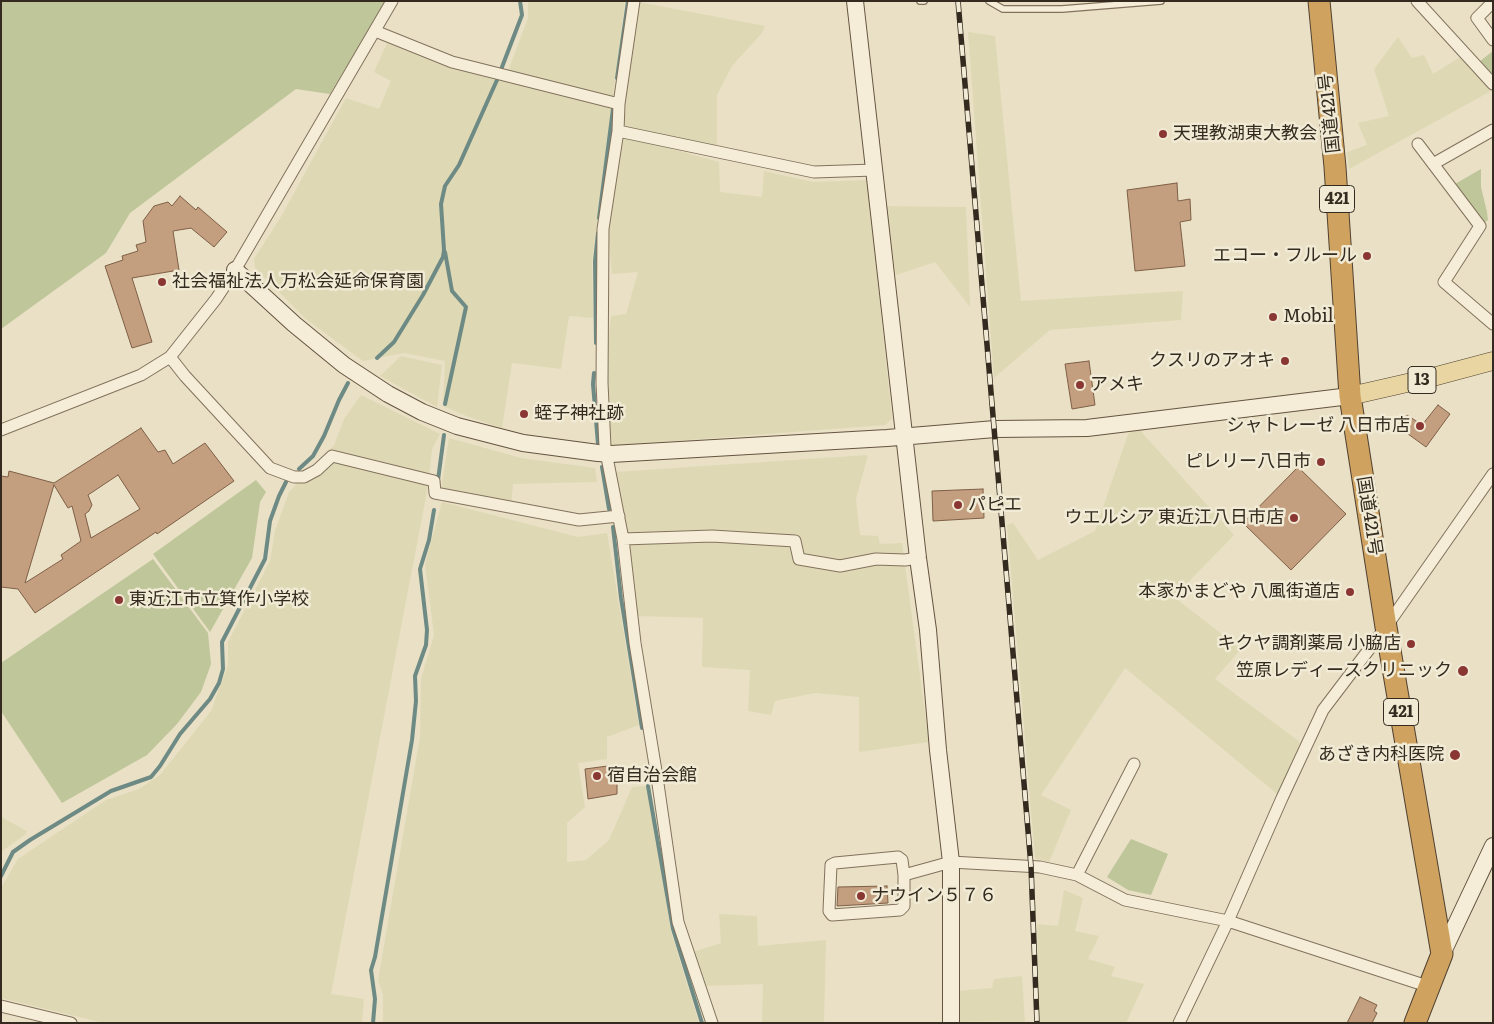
<!DOCTYPE html>
<html>
<head>
<meta charset="utf-8">
<style>
  body { margin:0 }
  #map { position:relative; width:1494px; height:1024px; overflow:hidden; background:#e9e0c5; font-family:Literata,serif }
  canvas { display:block }
  .frame { position:absolute; inset:0; border:2px solid #342a1f; pointer-events:none }
</style>
</head>
<body>
<div id="map">
<canvas width="1494" height="1024"></canvas>
<div class="frame"></div>
</div>
<script>
const context = document.querySelector('canvas').getContext('2d');
context.lineJoin = 'round';
function fill(path, color) { context.fillStyle = color; context.fill(path, 'evenodd'); }
const shape = rows => new Path2D(rows.map(r => 'M' + r).join(''));
function strokePath(path, color, width, dash) { context.strokeStyle = color; context.lineWidth = width; context.lineCap = dash ? 'butt' : 'round'; context.setLineDash(dash || []); context.stroke(path); }
function label(font, color, halo, rows, align = 'center') {
  context.font = font + ' Literata,"Noto Sans JP",serif'; context.lineWidth = 5; context.setLineDash([]); context.textBaseline = 'middle'; context.strokeStyle = halo; context.fillStyle = color; for (const [text, x, y, turn = 0] of rows) {
    context.save(); context.translate(x, y); context.rotate((+turn || 0) * Math.PI / 180); context.textAlign = isNaN(turn) ? turn : align; if (halo) context.strokeText(text, 0, 0); context.fillText(text, 0, 0); context.restore();
  }
}
fill(shape([
  [528,1,625,1,592,262,593,318,569,316,561,369,512,363,502,428,469,417,443,406,445,361,404,353,363,361,306,319,255,268,254,259,282,215,346,98,379,109,391,81,374,72,387,43,444,66,504,82,528,18],
  [638,2,765,26,762,33,732,66,717,95,717,146,627,129,622,124],
  [968,32,995,36,1021,301,1183,291,1181,320,1050,330,994,378],
  [1398,37,1412,58,1424,55,1433,74,1465,54,1493,84,1493,90,1349,169,1347,152,1367,145,1358,123,1389,116,1374,69],
  [624,136,719,162,720,192,762,197,764,171,813,182,867,180,892,419,885,425,609,446,604,375,611,316,626,314,638,272,612,274,608,232],
  [883,206,966,207,970,307,935,262,896,275],
  [401,356,442,365,437,407,380,376],
  [361,395,440,434,432,449,428,486,331,994,364,999,362,1023,104,1023,1,998,1,888,18,859,106,800,139,789,160,775,211,711,228,665,228,642,270,561,275,531,289,492,334,445,344,419],
  [1137,427,1234,535,1174,597,1241,649,1215,679,1300,742,1282,798,1125,668,1041,795,1071,810,1049,862,1035,858,1007,525,1013,523,1038,560,1095,531,1128,434],
  [449,438,521,458,595,468,597,482,513,484,511,506,441,490],
  [868,455,856,499,860,535,878,536,880,544,902,543,929,742,859,752,859,697,815,693,775,701,771,715,748,711,750,670,702,667,703,618,638,616,615,472],
  [442,502,578,537,607,533,639,725,607,737,607,759,578,763,585,807,567,823,567,862,586,860,609,840,632,787,648,786,671,932,699,1023,383,1023,383,995,378,980,420,737,421,679,434,635,425,564],
  [1,817,27,831,26,834,1,852],
  [1064,890,1083,898,1075,931,1099,936,1088,959,1115,967,1111,976,1144,984,1126,1023,1039,1023,1037,924,1058,926],
  [719,914,757,916,758,946,826,940,824,1023,762,1023,763,984,704,986,693,952,721,943],
  [1022,976,1025,1023,1001,1023,1000,1021,956,1022,957,991,992,988,994,979]
]), '#ded9b4');
fill(shape([
  [1,1,386,1,330,94,296,89,130,213,106,253,1,329],
  [1493,51,1493,79,1479,62],
  [1481,169,1481,187,1487,212,1488,220,1484,223,1455,184],
  [256,480,266,492,260,502,252,558,210,632,153,554],
  [153,559,208,633,211,664,201,692,177,724,147,755,62,803,1,711,1,663],
  [1131,839,1168,854,1151,895,1128,890,1107,877]
]), '#bfc69a');
strokePath(shape([
  [617,78,628,1],
  [599,218,613,109],
  [445,252,452,291,466,307,445,404],
  [596,343,595,261,598,233],
  [377,358,394,342,423,295,443,257,444,250,441,204,445,186,459,165,497,80,522,15,520,1],
  [594,373,593,384,598,444],
  [602,467,609,509],
  [299,469,313,456,324,436,339,400,348,383],
  [438,480,444,435],
  [613,527,621,598,642,728],
  [648,786,673,929,702,1023],
  [1,876,13,852,30,840,111,791,151,777,160,766,180,734,210,699,219,683,223,669,222,642,265,559,270,521,279,496,286,482],
  [373,1023,375,999,371,970,375,957,412,740,416,701,415,676,426,645,427,630,420,569,429,540,434,510]
]), '#6e8a84', 4);
const building = shape([
  [1177,183,1178,201,1190,199,1191,220,1180,222,1185,266,1135,271,1127,190,1177,183],
  [180,196,196,210,198,207,227,232,214,247,191,228,173,231,179,270,132,278,152,342,132,348,105,266,123,260,122,256,138,251,136,245,146,242,143,221,154,206,168,202,172,206,180,196],
  [1089,361,1095,405,1072,409,1065,364,1089,361],
  [1438,405,1450,414,1426,447,1397,426,1407,415,1422,425,1438,405],
  [141,428,158,452,165,450,173,464,205,443,234,481,157,534,156,532,35,613,18,589,1,587,1,476,8,477,9,471,54,483,141,428],
  [118,475,140,509,91,538,85,514,89,511,92,505,88,495,118,475],
  [54,485,68,508,72,506,81,541,61,555,63,559,25,583,54,485],
  [1298,467,1346,514,1291,570,1243,523,1298,467],
  [983,489,984,518,933,521,932,491,983,489],
  [608,766,610,783,617,783,617,794,588,799,585,769,608,766],
  [887,886,888,903,837,906,838,887,887,886],
  [1360,997,1377,1005,1374,1011,1377,1013,1372,1023,1347,1023,1360,997]
]);
fill(building, '#c39e7f');
strokePath(building, '#7e5f46', 1);
const lane = shape([
  [920,1,924,1],
  [989,1,1003,9,1062,9,1161,1]
]);
const street = shape([
  [634,1,619,104,618,131,603,229,602,383,605,447,623,539,635,643,657,777,678,922,712,1023],
  [1417,1,1493,84],
  [1493,2,1477,18,1493,40],
  [375,31,452,62,619,104],
  [618,131,814,172,874,170],
  [1418,144,1480,226,1444,282,1493,324],
  [1433,164,1493,130],
  [170,357,185,376,270,468,294,477,304,477,317,470,332,456,434,481,435,493,579,520,619,516],
  [1,430,141,375,170,357,216,299,235,270,392,1],
  [623,539,712,536,795,541,799,559,840,566,876,559,905,560,918,558],
  [904,875,902,860,898,857,835,863,831,865,829,911,832,915,900,910,904,906,904,875,951,862,1040,867,1077,875,1125,900,1228,921,1430,987],
  [1077,875,1134,764],
  [1,1006,71,1023],
  [1179,1023,1228,921,1282,798,1323,710,1386,627,1493,474]
]);
const secondary = shape([
  [855,1,918,558,928,630,938,750,951,862,951,1023],
  [235,270,294,324,344,365,388,394,422,412,457,426,523,443,598,453,611,454,887,438,995,429,1087,428,1350,396],
  [1442,954,1493,846]
]);
const primary = shape([
  [1350,396,1429,378,1493,361]
]);
const highway = shape([
  [1319,1,1335,167,1350,396,1386,627,1442,954,1415,1023]
]);
strokePath(lane, '#82725d', 8);
strokePath(street, '#82725d', 13);
strokePath(secondary, '#645440', 18);
strokePath(primary, '#504131', 19);
strokePath(highway, '#504131', 23);
strokePath(lane, '#f5edd8', 5.5);
strokePath(street, '#f5edd8', 11);
strokePath(secondary, '#f5edd8', 16);
strokePath(primary, '#e8d5a1', 18);
strokePath(highway, '#cfa25f', 21);
const rail = shape([
  [958,1,1031,866,1037,1023]
]);
strokePath(rail, '#342a1f', 5.5);
strokePath(rail, '#f1ead4', 4, [11]);
for (const [x, y, r, color] of [
  [1163,134,5,"#8a3734"],
  [1367,256,5,"#8a3734"],
  [162,282,5,"#8a3734"],
  [1273,317,5,"#8a3734"],
  [1285,361,5,"#8a3734"],
  [1080,385,5,"#8a3734"],
  [524,414,5,"#8a3734"],
  [1420,426,5,"#8a3734"],
  [1321,462,5,"#8a3734"],
  [958,505,5,"#8a3734"],
  [1294,518,5,"#8a3734"],
  [1350,592,5,"#8a3734"],
  [119,600,5,"#8a3734"],
  [1411,644,5,"#8a3734"],
  [1463,671,6,"#8a3734"],
  [1455,755,6,"#8a3734"],
  [597,776,5,"#8a3734"],
  [861,896,5,"#8a3734"]
]) { const dot = new Path2D(); dot.arc(x, y, r, 0, 2 * Math.PI); context.fillStyle = color; context.fill(dot); strokePath(dot, '#f1ead4', 2); }
for (const [x, y, w] of [
  [1337,199,35],
  [1422,380,28],
  [1401,712,35]
]) { const box = new Path2D(); box.roundRect(x - w / 2, y - 13.5, w, 27, 4); context.fillStyle = '#f1ead4'; context.fill(box); strokePath(box, '#342a1f', 1); }
label('bold 16px', '#342a1f', null, [
  ["421",1337,199],
  ["13",1422,380],
  ["421",1401,712]
]);
label('18px', '#342a1f', '#f1ead4', [
  ["国道421号",1330,113,-96],
  ["国道421号",1369,516,81]
]);
label('18px', '#342a1f', '#f1ead4', [
  ["天理教湖東大教会",1173,134],
  ["エコー・フルール",1357,256,"right"],
  ["社会福祉法人万松会延命保育園",172,282],
  ["Mobil",1283,317],
  ["クスリのアオキ",1275,361,"right"],
  ["アメキ",1090,385],
  ["蛭子神社跡",534,414],
  ["シャトレーゼ 八日市店",1410,426,"right"],
  ["ピレリー八日市",1311,462,"right"],
  ["パピエ",968,505],
  ["ウエルシア 東近江八日市店",1284,518,"right"],
  ["本家かまどや 八風街道店",1340,592,"right"],
  ["東近江市立箕作小学校",129,600],
  ["キクヤ調剤薬局 小脇店",1401,644,"right"],
  ["笠原レディースクリニック",1452,671,"right"],
  ["あざき内科医院",1444,755,"right"],
  ["宿自治会館",607,776],
  ["ナウイン５７６",871,896]
], 'left');
</script>
</body>
</html>
